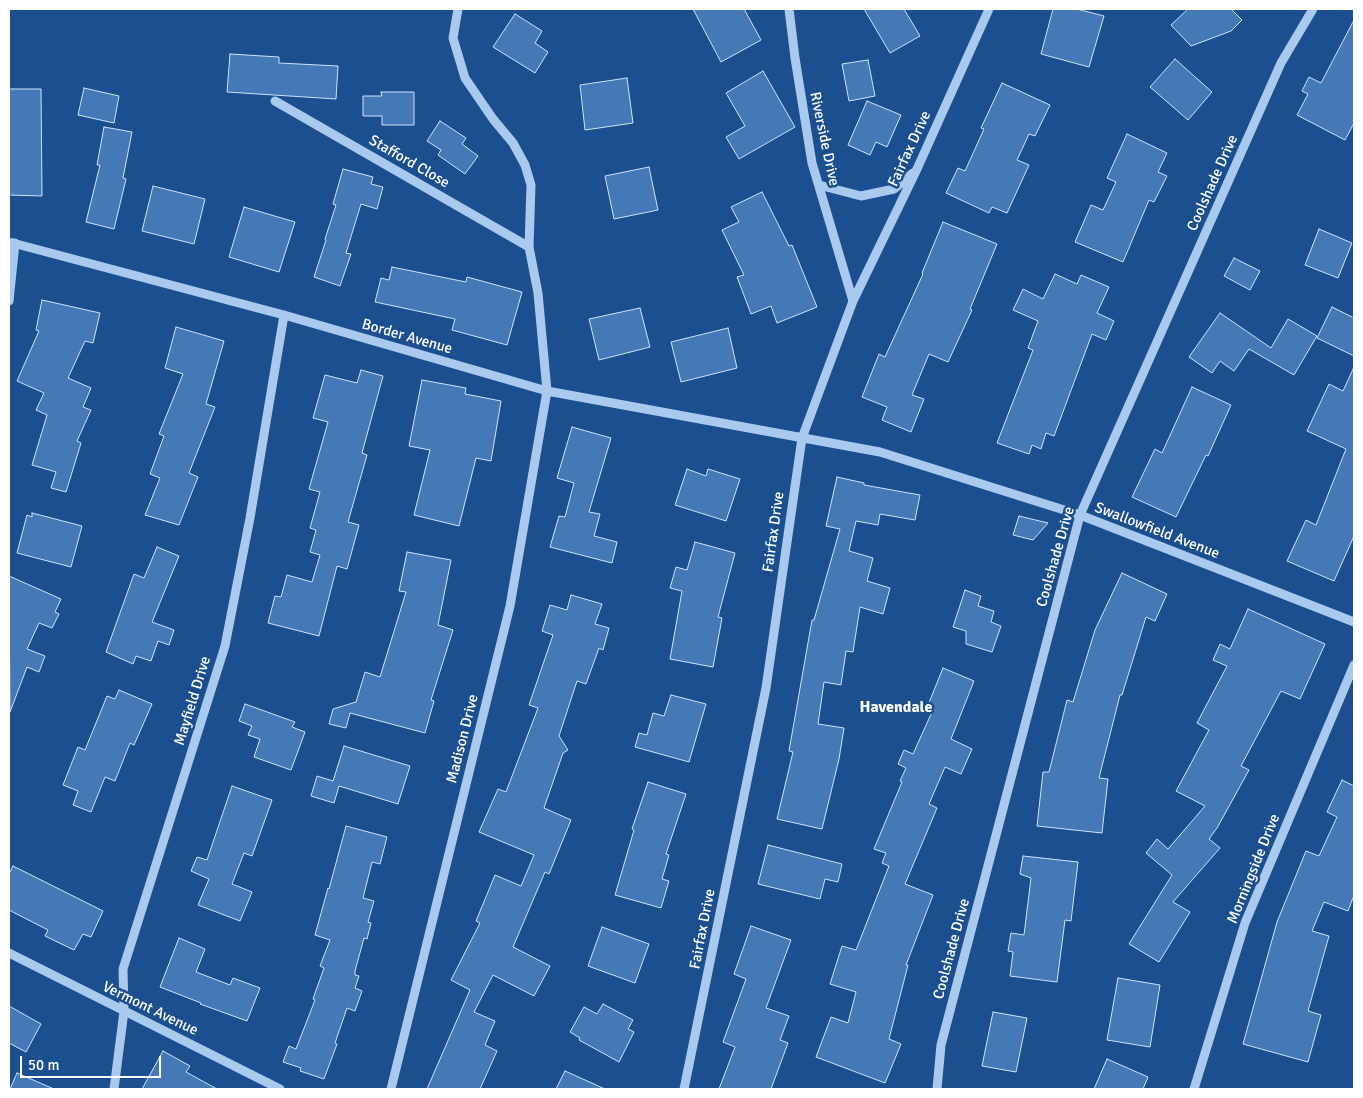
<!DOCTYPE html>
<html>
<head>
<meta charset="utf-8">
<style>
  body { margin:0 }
  #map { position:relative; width:1363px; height:1098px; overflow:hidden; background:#1b4f8f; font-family:Signika,sans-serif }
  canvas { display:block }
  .frame { position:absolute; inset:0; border:10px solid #fff; pointer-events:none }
  .scale { position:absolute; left:20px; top:1056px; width:141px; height:22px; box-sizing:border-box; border:2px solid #fff; border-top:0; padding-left:6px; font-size:15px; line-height:18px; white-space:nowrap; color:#fff; -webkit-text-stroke:4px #1b4f8f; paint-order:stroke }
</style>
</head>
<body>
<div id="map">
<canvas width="1363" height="1098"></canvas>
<div class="frame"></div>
<div class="scale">50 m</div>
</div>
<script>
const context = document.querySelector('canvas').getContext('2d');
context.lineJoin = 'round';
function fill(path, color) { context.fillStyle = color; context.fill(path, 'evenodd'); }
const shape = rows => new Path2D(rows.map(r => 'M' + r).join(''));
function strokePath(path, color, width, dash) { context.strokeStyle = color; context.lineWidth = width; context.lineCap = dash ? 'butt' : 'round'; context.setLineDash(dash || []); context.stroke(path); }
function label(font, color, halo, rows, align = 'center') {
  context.font = font + ' Signika,sans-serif'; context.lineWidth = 5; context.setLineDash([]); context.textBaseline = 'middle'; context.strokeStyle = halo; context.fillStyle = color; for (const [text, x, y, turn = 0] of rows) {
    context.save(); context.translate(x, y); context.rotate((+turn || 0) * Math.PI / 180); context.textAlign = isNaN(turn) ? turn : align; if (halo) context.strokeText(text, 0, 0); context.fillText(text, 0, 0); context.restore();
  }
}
const building = shape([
  [693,9,744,9,761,40,721,62,693,9],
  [864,9,904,9,920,36,890,53,864,9],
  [1053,9,1077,9,1104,16,1089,67,1041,54,1053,9],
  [1188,9,1231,9,1242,20,1231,31,1191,46,1171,25,1188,9],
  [515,14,542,31,535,43,548,52,535,73,493,47,515,14],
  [1354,20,1354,123,1345,140,1297,115,1308,94,1302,91,1309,77,1321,83,1354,20],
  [230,54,279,57,279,63,338,66,336,99,227,92,230,54],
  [1175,59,1212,92,1188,120,1150,87,1175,59],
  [868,60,875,96,849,101,842,64,868,60],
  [763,71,795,127,739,159,726,137,745,126,726,93,763,71],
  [627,78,633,123,585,130,580,85,627,78],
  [1002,83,1050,105,1035,136,1029,134,1017,160,1029,165,1007,213,992,207,989,213,946,193,958,168,965,171,984,129,981,128,1002,83],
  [84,88,119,96,114,123,78,115,84,88],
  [9,89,41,89,42,196,9,195,9,89],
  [381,92,414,92,414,125,382,125,382,116,363,116,363,96,382,96,381,92],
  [867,101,901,115,887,147,876,142,870,155,848,145,867,101],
  [440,121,466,138,462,144,478,156,465,174,438,155,441,150,427,141,440,121],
  [104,127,132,132,123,178,126,179,114,229,86,222,100,165,97,165,104,127],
  [1127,134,1167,153,1158,172,1167,176,1154,202,1149,200,1123,262,1075,242,1091,205,1103,210,1116,182,1107,178,1127,134],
  [649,167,658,210,614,219,605,176,649,167],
  [343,169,373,177,371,184,383,187,377,209,361,204,346,253,351,254,340,286,314,277,326,240,325,239,336,205,333,204,343,169],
  [153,186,205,199,194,244,142,231,153,186],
  [762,192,789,246,792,245,817,307,777,323,771,306,751,314,737,277,744,275,722,230,739,222,731,207,762,192],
  [244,207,295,222,279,272,229,257,244,207],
  [943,222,997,244,970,309,972,310,948,362,929,354,912,395,924,399,911,432,882,420,887,407,862,397,879,354,885,357,923,274,922,273,943,222],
  [1319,229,1352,243,1338,278,1305,265,1319,229],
  [1234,258,1260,271,1250,290,1224,276,1234,258],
  [392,267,466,282,467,277,522,292,507,345,452,330,455,319,375,302,381,278,389,280,392,267],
  [1055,274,1077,284,1081,275,1109,287,1097,313,1114,321,1106,340,1092,334,1054,436,1046,433,1041,449,1032,445,1029,454,997,443,1033,350,1028,348,1038,321,1013,310,1023,289,1043,299,1055,274],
  [42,300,100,313,93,343,85,341,68,378,91,388,83,407,91,410,77,441,81,443,66,492,51,488,56,472,32,465,47,415,36,410,44,393,17,381,39,331,36,330,42,300],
  [1332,307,1354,318,1354,356,1317,338,1332,307],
  [640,308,650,347,599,360,589,319,640,308],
  [1220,313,1271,348,1288,319,1317,336,1294,375,1249,349,1234,371,1220,361,1212,373,1189,357,1220,313],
  [176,327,224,341,206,404,215,407,189,473,198,477,179,525,145,515,160,478,150,474,164,436,159,434,183,374,165,368,176,327],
  [728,328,737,368,681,382,671,342,728,328],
  [1354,367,1354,536,1334,581,1287,561,1306,520,1316,525,1346,449,1307,431,1329,384,1343,391,1354,367],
  [361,370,383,376,362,453,367,455,348,522,359,525,347,569,337,566,319,636,268,623,275,596,281,597,287,575,312,582,320,555,310,552,316,530,310,528,320,492,309,489,328,422,313,418,325,375,357,383,361,370],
  [422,380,466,388,465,394,501,401,491,461,476,458,459,526,414,515,430,450,409,446,422,380],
  [1192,387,1231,405,1208,456,1206,455,1176,517,1132,497,1155,449,1162,453,1192,387],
  [572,427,611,438,589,512,600,514,594,536,617,542,612,563,550,547,559,516,565,517,574,483,557,478,572,427],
  [687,469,706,476,708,469,740,479,726,521,675,505,687,469],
  [837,477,864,483,864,485,920,495,915,520,880,514,878,525,856,521,849,551,873,558,867,581,890,588,883,614,860,607,853,652,846,651,841,685,824,682,818,724,844,728,839,759,822,829,777,819,793,752,789,751,812,620,814,620,840,529,826,526,837,477],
  [32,513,82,526,71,567,17,553,27,515,32,517,32,513],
  [1019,516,1048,523,1033,540,1013,535,1019,516],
  [695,542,735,553,718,617,722,618,713,667,670,659,682,591,670,588,676,567,687,570,695,542],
  [157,547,179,556,152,622,174,630,169,645,158,641,151,661,136,656,133,664,106,652,134,574,144,578,157,547],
  [407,552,451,560,438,625,453,630,431,700,434,701,425,733,350,713,346,728,329,724,333,709,356,702,365,672,380,677,406,592,399,591,407,552],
  [1122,573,1167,594,1155,621,1146,617,1122,695,1120,695,1099,778,1108,779,1102,833,1037,826,1043,772,1049,772,1067,700,1073,702,1095,630,1122,573],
  [9,576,61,599,55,612,59,614,52,628,39,623,27,649,45,656,39,672,27,667,10,712,9,576],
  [965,590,981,596,978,606,994,611,991,622,1001,626,992,652,966,644,966,631,953,627,965,590],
  [571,595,602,604,595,624,609,628,603,650,599,648,586,684,577,681,559,736,568,750,563,753,544,808,571,820,549,874,545,872,513,947,550,966,534,996,493,975,474,1012,495,1021,485,1045,497,1051,480,1089,427,1089,470,990,451,980,480,923,476,921,495,875,521,886,534,855,479,832,498,789,506,792,538,708,529,705,553,635,542,631,550,605,567,610,571,595],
  [1248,609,1325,644,1300,699,1281,691,1241,766,1249,770,1217,828,1209,839,1220,848,1173,902,1190,912,1159,962,1129,944,1172,875,1146,853,1157,839,1168,849,1205,806,1176,791,1209,730,1197,723,1227,666,1213,660,1220,644,1230,649,1248,609],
  [943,668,974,681,951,739,972,749,961,774,945,767,929,804,937,808,905,884,933,895,906,965,908,965,889,1039,901,1044,885,1083,816,1057,831,1017,848,1023,856,992,830,984,842,946,856,950,889,866,882,863,886,853,874,849,902,782,900,781,906,768,898,764,904,750,913,754,932,712,926,710,943,668],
  [119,690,152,704,134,745,130,743,115,781,105,777,91,812,73,805,78,791,63,785,78,747,85,750,107,696,115,699,119,690],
  [671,695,706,704,689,762,635,747,639,733,647,735,653,713,664,716,671,695],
  [245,704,295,722,292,727,305,732,291,770,254,757,260,739,248,735,252,726,239,721,245,704],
  [344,746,410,766,398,804,339,786,334,803,311,796,317,776,333,781,344,746],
  [1342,780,1354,786,1354,895,1348,911,1324,902,1312,931,1329,936,1308,1011,1321,1015,1308,1062,1243,1044,1277,922,1306,851,1319,856,1337,817,1327,812,1342,780],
  [648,782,686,794,666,854,669,855,662,879,669,881,661,908,615,895,634,830,632,829,648,782],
  [232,786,272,800,252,856,244,853,232,884,252,892,240,921,198,905,209,879,191,871,197,857,207,860,232,786],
  [346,826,387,837,380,864,372,862,363,898,374,901,368,922,371,923,367,939,364,938,355,971,355,975,359,976,355,988,362,991,355,1011,347,1008,335,1043,337,1044,324,1079,300,1071,301,1068,283,1062,289,1046,296,1049,315,1000,313,999,324,968,320,966,330,940,315,935,328,888,329,889,346,826],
  [768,845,842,864,838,882,825,879,820,899,758,884,768,845],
  [1023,856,1078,862,1071,921,1065,920,1057,982,1010,976,1013,952,1008,951,1011,933,1024,935,1031,878,1020,874,1023,856],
  [13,866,103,911,91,937,83,934,74,950,45,936,48,930,9,910,9,874,13,866],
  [751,926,791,940,766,1008,789,1016,780,1040,788,1043,771,1089,719,1089,735,1047,723,1042,746,979,734,974,751,926],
  [602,927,649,944,635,983,588,966,602,927],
  [179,938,205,949,196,972,230,985,233,978,260,988,247,1021,200,1004,201,1003,160,987,179,938],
  [1118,978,1160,985,1150,1047,1107,1040,1118,978],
  [603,1004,633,1020,628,1029,634,1032,619,1062,579,1040,580,1038,570,1032,584,1007,597,1014,603,1004],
  [9,1006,41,1024,26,1052,9,1043,9,1006],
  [993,1012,1027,1018,1016,1072,982,1066,993,1012],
  [163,1051,190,1066,186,1072,217,1089,142,1089,163,1051],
  [1107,1059,1148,1077,1143,1089,1094,1089,1107,1059],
  [565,1071,605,1089,556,1089,565,1071],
  [17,1073,54,1089,10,1089,17,1073]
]);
fill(building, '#4478b7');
strokePath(building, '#cfe3fa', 1);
strokePath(shape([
  [789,9,795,58,812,163,853,301],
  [275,101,529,247],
  [819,185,861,196,894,189,913,173],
  [9,242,284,315,547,391,880,452,1080,515,1354,622],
  [9,301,15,243],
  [9,953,280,1089],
  [114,1089,124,1011,123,969,225,646,250,518,284,315],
  [391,1089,510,606,547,391,538,293,529,247,531,185,525,165,513,143,493,119,465,78,453,38,458,9],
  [684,1089,766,688,802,438,853,301,917,169,989,9],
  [937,1089,941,1045,1080,515,1281,63,1313,9],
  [1194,1089,1245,923,1354,665]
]), '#a9c9ee', 9);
label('15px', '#fff', '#1b4f8f', [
  ["Riverside Drive",824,139,78],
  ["Fairfax Drive",910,149,-65],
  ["Stafford Close",409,162,30],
  ["Coolshade Drive",1213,183,-66],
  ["Border Avenue",407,337,16],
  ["Swallowfield Avenue",1157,531,21],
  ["Fairfax Drive",774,532,-82],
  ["Coolshade Drive",1056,557,-74],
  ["Mayfield Drive",193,701,-73],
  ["Madison Drive",463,739,-76],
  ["Morningside Drive",1254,869,-68],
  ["Fairfax Drive",703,929,-79],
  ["Coolshade Drive",952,949,-75],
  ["Vermont Avenue",150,1009,26]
]);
label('bold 16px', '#fff', '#1b4f8f', [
  ["Havendale",896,708]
]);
</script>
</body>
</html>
